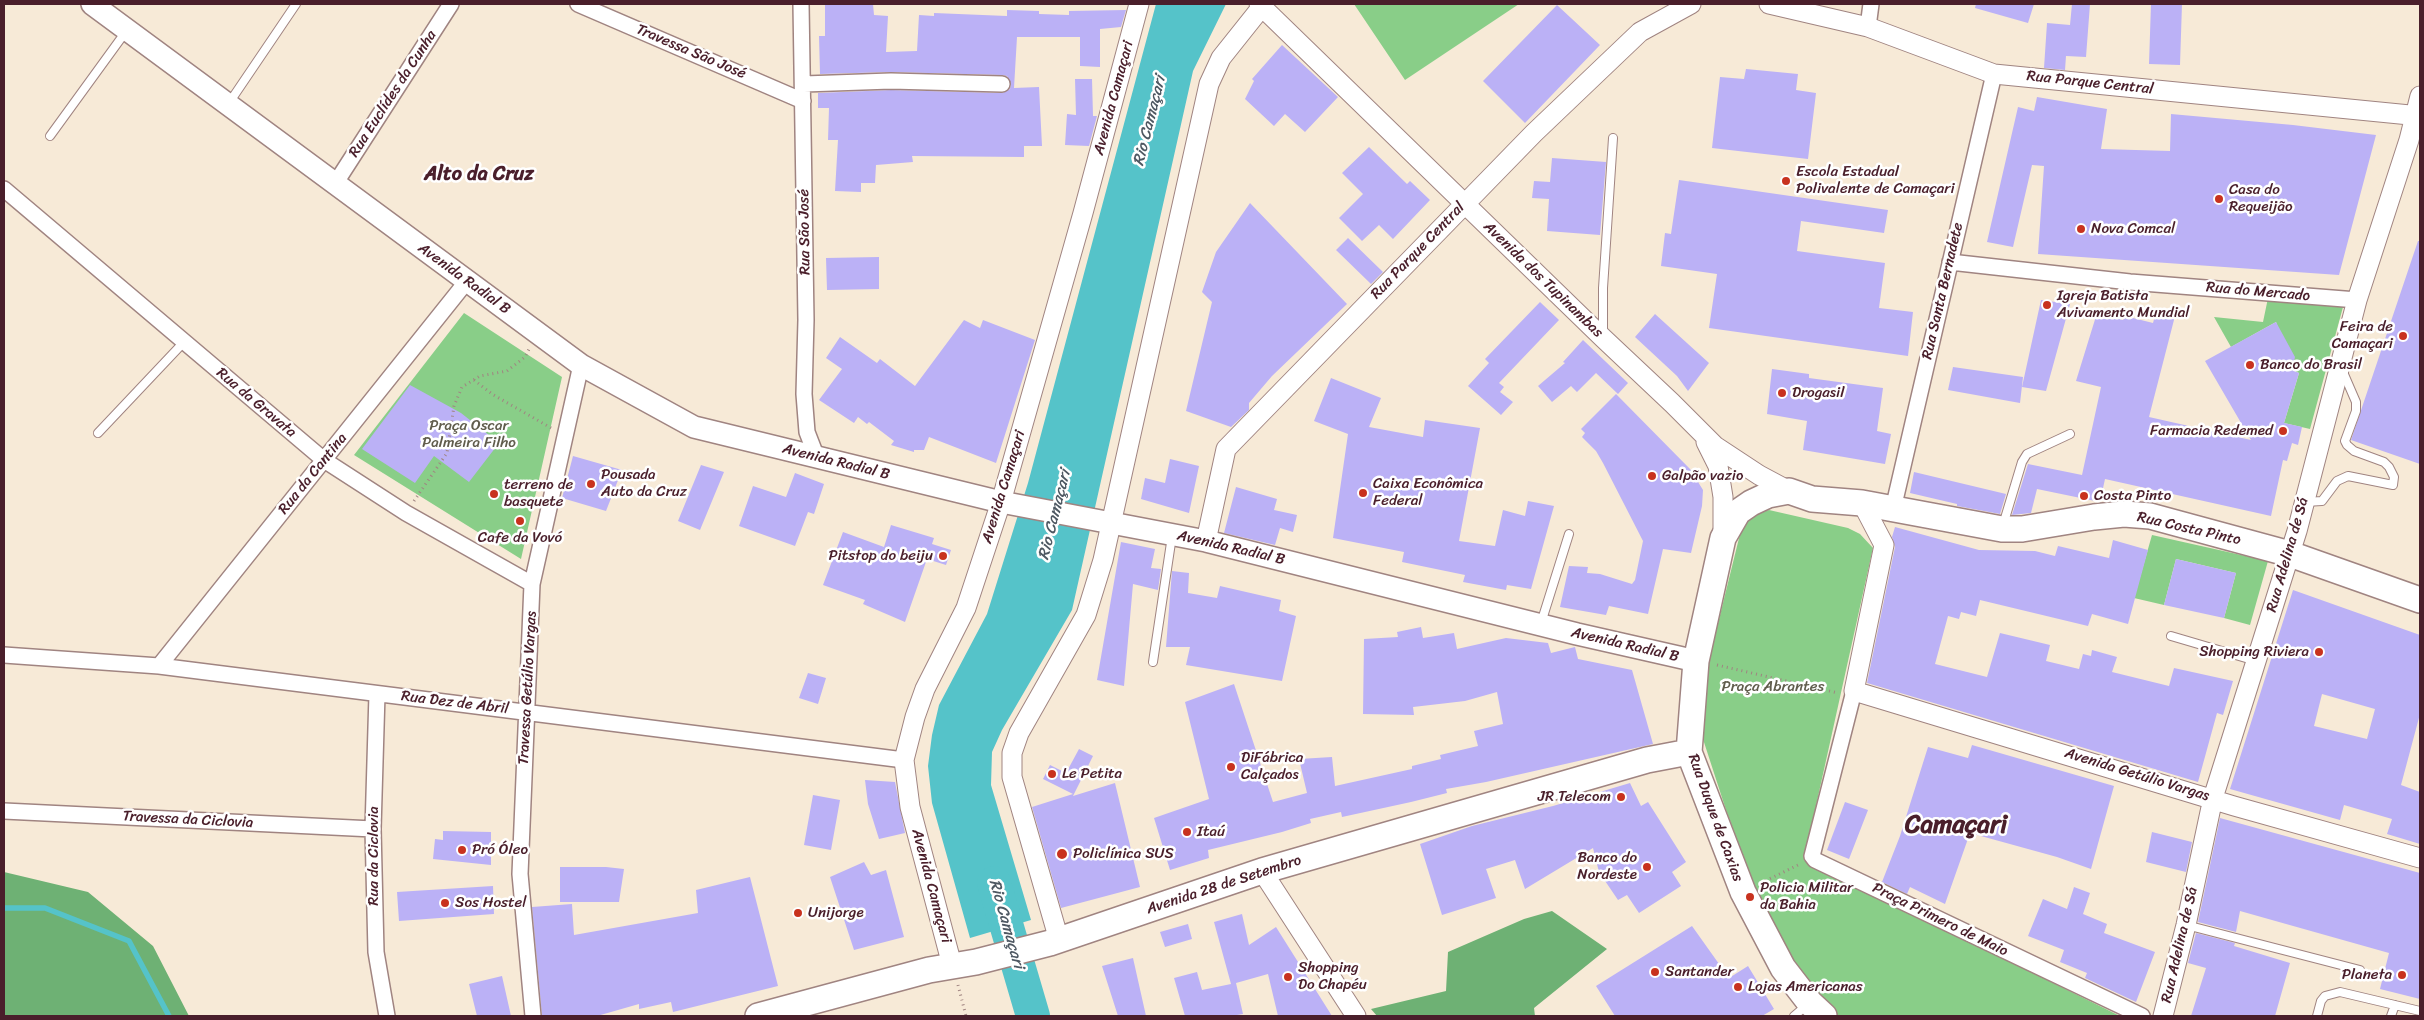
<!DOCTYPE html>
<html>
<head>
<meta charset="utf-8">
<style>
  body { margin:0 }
  #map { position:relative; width:2424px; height:1020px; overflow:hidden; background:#f7ead7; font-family:Sriracha,sans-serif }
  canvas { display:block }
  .frame { position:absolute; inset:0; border:5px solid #4a1f2b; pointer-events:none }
</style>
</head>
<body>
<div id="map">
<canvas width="2424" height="1020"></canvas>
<div class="frame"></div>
</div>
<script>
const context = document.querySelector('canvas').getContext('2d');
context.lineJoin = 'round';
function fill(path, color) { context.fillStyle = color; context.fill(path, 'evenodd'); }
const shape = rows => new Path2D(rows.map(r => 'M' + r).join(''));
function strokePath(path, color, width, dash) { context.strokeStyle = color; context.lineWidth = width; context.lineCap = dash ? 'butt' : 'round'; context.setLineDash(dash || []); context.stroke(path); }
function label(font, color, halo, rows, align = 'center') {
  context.font = font + ' Sriracha,sans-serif'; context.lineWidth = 5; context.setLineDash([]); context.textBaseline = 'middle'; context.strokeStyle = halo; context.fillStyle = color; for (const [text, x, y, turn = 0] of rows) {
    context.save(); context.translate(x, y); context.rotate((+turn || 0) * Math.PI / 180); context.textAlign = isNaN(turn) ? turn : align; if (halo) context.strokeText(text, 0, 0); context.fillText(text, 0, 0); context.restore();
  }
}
fill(shape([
  [1354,4,1519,4,1405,80],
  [2268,298,2343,307,2310,429,2284,423,2299,373,2292,370,2276,322,2231,347,2214,317,2263,322],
  [464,313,562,377,521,559,354,455],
  [1769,510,1848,528,1860,534,1873,548,1804,860,2120,1016,1839,1016,1828,1007,1792,962,1767,918,1726,810,1702,736,1706,672,1741,530,1747,521,1757,514],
  [2152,535,2268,561,2250,625,2224,618,2236,573,2176,559,2164,605,2134,598]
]), '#89ce88');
fill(shape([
  [4,872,88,892,153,946,189,1016,4,1016],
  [1552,911,1607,949,1534,1008,1535,1016,1377,1016,1371,1009,1446,991,1448,952,1524,919]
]), '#6eb174');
fill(shape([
  [1156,4,1226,4,1193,71,1072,610,1002,730,992,752,991,785,1031,920,970,938,932,803,928,766,932,735,939,705,987,614,1028,483]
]), '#55c3c9');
strokePath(shape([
  [4,908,45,908,129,941,169,1016]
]), '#55c3c9', 5.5);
strokePath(shape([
  [994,883,1033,1016]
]), '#55c3c9', 34);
fill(shape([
  [825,4,873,4,874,15,888,16,886,52,917,51,919,15,934,16,934,13,1007,16,1007,10,1039,11,1039,14,1069,15,1069,11,1126,10,1121,27,1100,29,1100,67,1080,66,1080,37,1017,37,1014,88,1039,87,1042,146,1024,146,1024,157,912,156,913,162,876,165,875,183,861,183,861,192,835,191,838,140,828,140,829,108,818,108,818,93,891,90,1002,93,1010,89,1011,84,1007,76,1002,75,891,72,820,74,819,36,825,36],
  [1976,4,2034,4,2028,23,1975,8],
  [2072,4,2090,4,2086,57,2066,56,2065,70,2044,68,2047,23,2070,25],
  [2151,4,2182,4,2180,65,2149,64],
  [1557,5,1600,45,1525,123,1483,81],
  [1282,45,1338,97,1305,132,1285,114,1274,126,1245,99,1254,81,1252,79],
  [1746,69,1798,74,1796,90,1816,93,1808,159,1712,148,1720,77,1744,79],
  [1075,79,1092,79,1093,116,1097,116,1089,146,1065,145,1067,114,1076,115],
  [2037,97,2107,109,2101,149,2170,151,2171,114,2293,125,2376,135,2339,275,2038,254,2044,166,2032,165,2013,247,1987,242,2018,107,2034,111],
  [1369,147,1407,184,1410,181,1430,200,1393,239,1379,225,1362,241,1339,218,1363,194,1342,173],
  [1552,158,1606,162,1600,235,1547,231,1549,199,1532,198,1534,181,1550,182],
  [1679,180,1888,210,1884,233,1801,221,1797,251,1885,263,1879,308,1913,312,1908,356,1709,328,1717,274,1661,266,1665,233,1671,234],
  [1250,203,1347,304,1272,376,1249,403,1249,410,1231,427,1186,411,1212,302,1202,292,1216,252],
  [1348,238,1383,272,1371,284,1336,250],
  [2418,241,2420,241,2420,464,2351,440],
  [879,257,879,289,827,290,826,258],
  [2041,300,2070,304,2046,391,2022,387],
  [1540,302,1559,320,1499,383,1504,387,1500,392,1513,402,1501,415,1468,386,1489,363,1485,359],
  [2156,312,2175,316,2149,417,2251,440,2205,361,2276,322,2295,357,2292,370,2299,373,2284,423,2302,427,2298,445,2292,443,2287,461,2283,460,2271,516,2105,479,2100,502,2037,489,2031,513,2012,515,2028,464,2082,475,2101,387,2076,381,2097,313,2123,320,2125,316,2153,323],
  [1655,314,1709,363,1688,391,1677,376,1635,337],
  [964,320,980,328,983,320,1035,340,996,463,929,437,924,450,914,450,914,452,891,445,894,441,869,422,867,424,858,417,854,423,819,400,842,369,826,358,840,337,877,363,880,359,915,386],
  [1583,340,1628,383,1618,394,1596,373,1577,392,1571,386,1552,402,1538,386,1565,363,1563,362],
  [1953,367,2023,377,2020,403,1948,390],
  [1772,369,1809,374,1809,378,1883,388,1877,431,1891,434,1885,464,1803,450,1807,421,1767,414],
  [1331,378,1381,398,1369,427,1423,437,1425,420,1480,428,1459,541,1495,546,1503,510,1525,516,1528,501,1554,506,1531,589,1507,585,1506,590,1463,582,1465,575,1402,562,1404,552,1333,538,1348,434,1314,421],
  [410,385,461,413,499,443,469,482,434,456,415,483,362,449],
  [1616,394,1690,469,1703,490,1702,506,1691,553,1663,549,1648,614,1609,606,1606,615,1560,607,1569,566,1588,567,1587,573,1600,574,1632,584,1635,580,1643,541,1603,463,1596,451,1582,437,1585,433,1581,429],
  [573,456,622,470,606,511,562,498],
  [1170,459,1199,466,1189,513,1141,499,1145,478,1165,483],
  [701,465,724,472,700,530,678,521],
  [1914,472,2006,494,2000,514,1957,506,1957,504,1910,493],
  [795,473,824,484,814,514,808,512,795,546,739,526,753,486,786,497],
  [1236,487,1277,499,1274,510,1297,515,1293,532,1280,528,1275,545,1224,533],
  [891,525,934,538,932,544,951,550,946,565,927,559,905,622,863,604,865,600,823,585,843,532,884,547],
  [1895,527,1979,550,2035,551,2055,556,2058,546,2109,558,2113,540,2148,550,2128,624,2092,614,2088,626,1980,600,1976,616,1961,612,1959,619,1948,616,1935,664,1987,677,2000,633,2050,645,2046,661,2079,669,2083,654,2091,656,2092,650,2117,657,2112,672,2169,686,2174,668,2233,681,2223,715,2217,713,2198,782,1867,683,1895,547,1892,537],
  [1121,542,1155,549,1151,568,1161,569,1158,590,1133,584,1124,686,1097,680],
  [2176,559,2236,573,2224,618,2164,605],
  [1172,571,1189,573,1188,593,1217,598,1220,586,1281,600,1279,611,1296,616,1282,681,1186,665,1190,647,1166,647],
  [2293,590,2420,635,2420,714,2401,785,2420,792,2420,844,2387,834,2392,819,2344,805,2340,820,2230,789],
  [2322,694,2375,709,2367,739,2314,726],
  [1421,627,1423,638,1454,633,1457,649,1506,638,1548,643,1551,653,1575,647,1578,659,1632,670,1653,744,1486,782,1446,789,1447,793,1411,802,1342,817,1341,812,1310,819,1311,823,1282,832,1208,850,1209,858,1170,870,1154,818,1209,799,1185,702,1234,684,1273,802,1307,793,1299,759,1332,757,1335,786,1412,769,1412,766,1441,759,1440,755,1478,746,1474,731,1503,724,1497,692,1465,701,1413,707,1414,715,1363,714,1364,639,1398,637,1397,632],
  [808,673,826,678,818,704,799,698],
  [1972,745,2114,786,2091,869,2057,857,1970,833,1945,904,1910,887,1907,894,1882,882,1900,836,1928,747,1968,758],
  [1079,749,1093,756,1073,796,1115,783,1140,887,1061,908,1032,807,1073,794,1043,779,1050,765,1066,773],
  [865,780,895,782,905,833,879,839,868,804],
  [1630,783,1641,806,1648,802,1686,862,1672,872,1681,886,1639,913,1627,895,1618,900,1599,872,1593,848,1525,889,1515,860,1486,869,1496,898,1442,915,1420,844,1472,826,1553,806],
  [813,795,840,800,831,850,804,845],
  [1845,802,1868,810,1849,859,1827,850],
  [2220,818,2420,873,2420,999,2380,989,2389,953,2240,911,2236,932,2198,922],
  [443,831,491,832,491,865,433,859,435,839,443,840],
  [2152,832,2192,842,2186,872,2146,862],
  [864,862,871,875,886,870,904,937,854,950,830,877],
  [560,867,606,867,624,869,619,902,560,902],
  [750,877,778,986,673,1012,671,1002,639,1009,639,1004,597,1016,542,1016,532,907,572,904,574,935,698,913,696,890],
  [493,886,494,914,399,921,397,892],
  [2074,887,2090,893,2083,914,2107,924,2104,933,2155,952,2136,1002,2085,978,2087,973,2060,962,2064,950,2028,936,2043,899,2067,909],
  [1242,914,1249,945,1276,927,1332,1016,1278,1016,1268,974,1236,983,1243,1014,1231,1016,1185,1016,1174,978,1197,972,1202,990,1231,984,1214,922],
  [1188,924,1192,939,1165,947,1160,932],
  [1692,926,1729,978,1748,966,1774,1009,1762,1016,1615,1016,1596,986],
  [2196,933,2235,943,2234,946,2290,963,2275,1016,2191,1016,2206,968,2188,963],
  [1133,958,1146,1016,1118,1016,1102,966],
  [502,976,511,1016,477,1016,469,984]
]), '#bbb1f6');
const service = shape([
  [229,103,296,4],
  [50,136,127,30],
  [1603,333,1603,288,1613,138],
  [98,433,184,342],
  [2305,502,2322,501,2337,481,2348,476,2393,485,2394,477,2389,467,2384,462,2354,451,2347,445,2345,441,2356,411,2356,402,2343,372],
  [2003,525,2022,462,2027,454,2070,434],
  [1541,623,1569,534],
  [2171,636,2256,661],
  [1153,662,1172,536],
  [2186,925,2360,970],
  [1794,1016,1807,1005],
  [2317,1016,2321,1001,2325,996,2340,992,2420,1011],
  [2391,1016,2395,1005]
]);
const minor = shape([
  [578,4,803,101],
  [801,4,806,320,804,394,807,432,817,458],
  [1868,27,1871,4],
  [804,84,891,81,1002,84],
  [335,184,451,4],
  [4,189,324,460,406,513,532,584],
  [1950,262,2130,282,2357,300],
  [1893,509,1994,74],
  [4,655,159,666,904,760],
  [159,666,467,281],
  [1854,691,1812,856,1815,860,2142,1016],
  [377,694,373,829,376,952,387,1016],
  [4,811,373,829],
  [533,1016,520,874,532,584,581,365]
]);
const tertiary = shape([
  [1259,4,1603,338,1672,403,1715,446,1759,475,1789,491],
  [1769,4,1868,27,1994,74,2420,116],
  [1706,442,1718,466,1723,497,1723,538],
  [1862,503,1884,545,1854,691,2234,806,2420,858],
  [1206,541,1226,449,1534,133,1640,32,1691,4],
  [1262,871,1356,1016],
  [1059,940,1012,777,1012,753,1019,733,1086,615,1103,560,1209,84,1221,58,1264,4],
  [952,965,910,807,904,760,915,717,925,689,966,608,1001,502,1083,213,1139,4],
  [2163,1016,2186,925,2213,798,2297,531,2357,300,2409,140,2420,96]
]);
const secondary = shape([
  [92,4,581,365,694,427,1001,502,1206,541,1577,634,1696,661]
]);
const primary = shape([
  [758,1016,929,970,976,962,1050,943,1262,871,1647,760,1689,752],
  [1824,1016,1810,1003,1783,968,1743,892,1689,752,1696,661,1723,538,1738,512,1751,503,1768,495,1789,491,1812,499,1862,503,2002,529,2022,529,2094,517,2124,514,2150,516,2290,554,2420,600]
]);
strokePath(service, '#a08481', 10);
strokePath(minor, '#a08481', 18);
strokePath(tertiary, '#a08481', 21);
strokePath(secondary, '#a08481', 24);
strokePath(primary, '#a08481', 28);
strokePath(shape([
  [474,380,492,394,551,428],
  [414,501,447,453,454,406,462,387,480,376,507,371,525,357,529,349],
  [1717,665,1838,693],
  [1761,883,1798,865],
  [958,985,966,1016]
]), '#a08481', 3, [1, 4]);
strokePath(service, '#fff', 8);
strokePath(minor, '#fff', 15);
strokePath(tertiary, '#fff', 19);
strokePath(secondary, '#fff', 21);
strokePath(primary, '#fff', 25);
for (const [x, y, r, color] of [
  [1786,181,5,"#c8321e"],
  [2219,199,5,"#c8321e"],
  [2081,229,5,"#c8321e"],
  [2047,305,5,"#c8321e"],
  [2403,336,5,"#c8321e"],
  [2250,365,5,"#c8321e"],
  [1782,393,5,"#c8321e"],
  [2283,431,5,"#c8321e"],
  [1652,476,5,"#c8321e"],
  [591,484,5,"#c8321e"],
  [1363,493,5,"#c8321e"],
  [494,494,5,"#c8321e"],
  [2084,496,5,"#c8321e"],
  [520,521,5,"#c8321e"],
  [943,556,5,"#c8321e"],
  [2319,652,5,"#c8321e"],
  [1231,767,5,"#c8321e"],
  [1052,774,5,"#c8321e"],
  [1621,797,5,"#c8321e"],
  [1187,832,5,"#c8321e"],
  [462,850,5,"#c8321e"],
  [1062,854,6,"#c8321e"],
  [1647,867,5,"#c8321e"],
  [1750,897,5,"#c8321e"],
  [445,903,5,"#c8321e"],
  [798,913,5,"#c8321e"],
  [1655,972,5,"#c8321e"],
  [2402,975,5,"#c8321e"],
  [1288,977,5,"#c8321e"],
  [1738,987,5,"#c8321e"]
]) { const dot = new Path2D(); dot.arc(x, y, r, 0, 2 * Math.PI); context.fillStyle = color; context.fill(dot); strokePath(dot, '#fff', 2); }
label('15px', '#4a1f2b', '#fff', [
  ["Travessa São José",691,52,23],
  ["Rua Parque Central",2090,83,6],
  ["Rua Euclídes da Cunha",393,94,-57],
  ["Avenida Camaçari",1114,98,-75],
  ["Rua São José",805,232,-91],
  ["Rua Parque Central",1418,251,-46],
  ["Avenida Radial B",464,279,36],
  ["Avenida dos Tupinambas",1543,280,44],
  ["Rua Santa Bernadete",1943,291,-77],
  ["Rua do Mercado",2258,292,5],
  ["Rua da Gravata",256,403,40],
  ["Avenida Radial B",836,462,14],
  ["Rua da Cantina",313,474,-51],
  ["Avenida Camaçari",1004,487,-73],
  ["Rua Costa Pinto",2189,529,13],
  ["Avenida Radial B",1231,548,13],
  ["Rua Adelina de Sá",2288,555,-74],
  ["Avenida Radial B",1625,645,13],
  ["Travessa Getúlio Vargas",528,688,-87],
  ["Rua Dez de Abril",455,703,7],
  ["Avenida Getúlio Vargas",2137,775,17],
  ["Rua Duque de Caxias",1715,818,70],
  ["Travessa da Ciclovia",188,820,3],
  ["Rua da Ciclovia",374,856,-90],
  ["Avenida 28 de Setembro",1224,885,-18],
  ["Avenida Camaçari",931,886,75],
  ["Praça Primero de Maio",1940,920,26],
  ["Rua Adelina de Sá",2180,945,-77]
]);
label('15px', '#4a1f2b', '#fff', [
  ["Escola Estadual",1796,172],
  ["Polivalente de Camaçari",1796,189],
  ["Casa do",2229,190],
  ["Requeijão",2229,207],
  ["Nova Comcal",2091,229],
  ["Igreja Batista",2057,296],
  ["Avivamento Mundial",2057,313],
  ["Feira de",2393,327,"right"],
  ["Camaçari",2393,344,"right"],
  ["Banco do Brasil",2260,365],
  ["Drogasil",1792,393],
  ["Farmacia Redemed",2273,431,"right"],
  ["Pousada",601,475],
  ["Auto da Cruz",601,492],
  ["Galpão vazio",1662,476],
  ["Caixa Econômica",1373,484],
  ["Federal",1373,501],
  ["terreno de",504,485],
  ["basquete",504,502],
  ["Costa Pinto",2094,496],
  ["Cafe da Vovó",520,538,"center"],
  ["Pitstop do beiju",933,556,"right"],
  ["Shopping Riviera",2309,652,"right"],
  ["DiFábrica",1241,758],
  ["Calçados",1241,775],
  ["Le Petita",1062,774],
  ["JR Telecom",1611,797,"right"],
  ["Itaú",1197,832],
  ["Pró Óleo",472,850],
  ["Policlínica SUS",1073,854],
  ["Banco do",1637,858,"right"],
  ["Nordeste",1637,875,"right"],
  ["Policia Militar",1760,888],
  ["da Bahia",1760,905],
  ["Sos Hostel",455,903],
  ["Unijorge",808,913],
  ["Shopping",1298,968],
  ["Do Chapéu",1298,985],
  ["Santander",1665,972],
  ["Planeta",2392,975,"right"],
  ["Lojas Americanas",1748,987]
], 'left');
label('15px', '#605c4c', '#fff', [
  ["Praça Oscar",469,426],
  ["Palmeira Filho",469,443],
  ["Praça Abrantes",1773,687]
]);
label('italic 16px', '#4e5862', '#fff', [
  ["Rio Camaçari",1150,121,-76],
  ["Rio Camaçari",1055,515,-76],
  ["Rio Camaçari",1006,924,74]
]);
label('bold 20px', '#4a1f2b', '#fff', [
  ["Alto da Cruz",479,175]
]);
label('bold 25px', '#4a1f2b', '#fff', [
  ["Camaçari",1956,826]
]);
</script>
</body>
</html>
